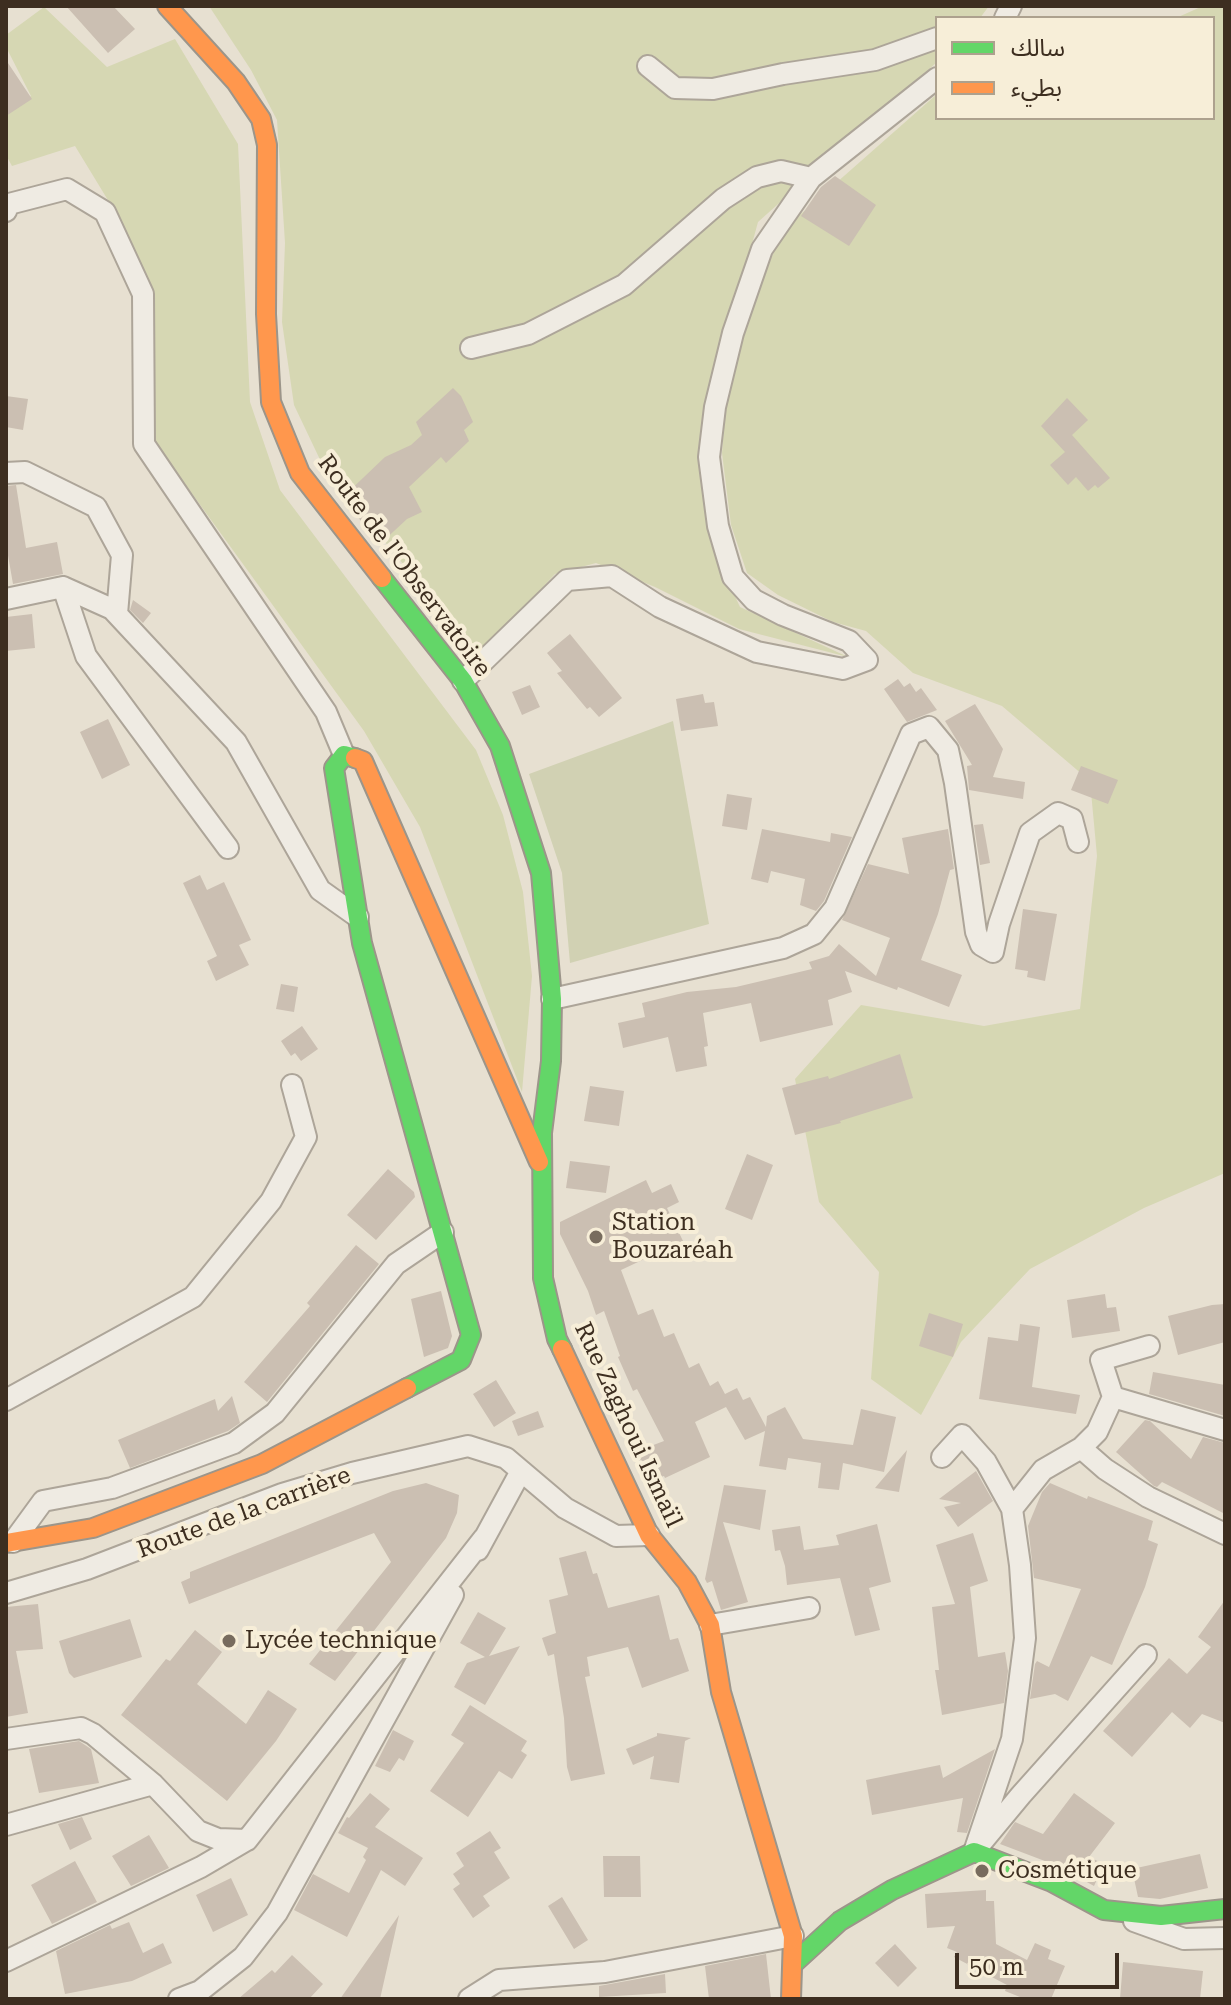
<!DOCTYPE html>
<html>
<head>
<meta charset="utf-8">
<style>
  body { margin:0 }
  #map { position:relative; width:1231px; height:2005px; overflow:hidden; background:#e7e0d1; font-family:"Roboto Serif","Noto Sans Arabic",serif }
  canvas { display:block }
  .frame { position:absolute; inset:0; border:8px solid #3d2e20; pointer-events:none }
  .legend { position:absolute; left:935px; top:16px; width:280px; height:104px; box-sizing:border-box; background:#f7eed8; border:2px solid #ada18e; margin:0; padding:10px 14px; list-style:none; font-size:24px; color:#3d2e20 }
  .legend li { display:flex; align-items:center; gap:16px; height:40px }
  .legend b { width:40px; border:2px solid #ada18e }
  .scale { position:absolute; left:955px; top:1953px; width:164px; height:36px; box-sizing:border-box; border:4px solid #3d2e20; border-top:0; padding-left:10px; font-size:24px; line-height:28px; white-space:nowrap; color:#3d2e20; -webkit-text-stroke:6px #f7eed8; paint-order:stroke }
</style>
</head>
<body>
<div id="map">
<canvas width="1231" height="2005"></canvas>
<div class="frame"></div>
<ul class="legend">
<li><b style="height:10px;background:#63d668"></b>سالك</li>
<li><b style="height:10px;background:#ff974d"></b>بطيء</li>
</ul>
<div class="scale">50 m</div>
</div>
<script>
const context = document.querySelector('canvas').getContext('2d');
context.lineJoin = 'round';
function fill(path, color) { context.fillStyle = color; context.fill(path, 'evenodd'); }
const shape = rows => new Path2D(rows.map(r => 'M' + r).join(''));
function strokePath(path, color, width, dash) { context.strokeStyle = color; context.lineWidth = width; context.lineCap = dash ? 'butt' : 'round'; context.setLineDash(dash || []); context.stroke(path); }
function label(font, color, halo, rows, align = 'center') {
  context.font = font + ' "Roboto Serif",serif'; context.lineWidth = 8; context.setLineDash([]); context.textBaseline = 'middle'; context.strokeStyle = halo; context.fillStyle = color; for (const [text, x, y, turn = 0] of rows) {
    context.save(); context.translate(x, y); context.rotate((+turn || 0) * Math.PI / 180); context.textAlign = isNaN(turn) ? turn : align; if (halo) context.strokeText(text, 0, 0); context.fillText(text, 0, 0); context.restore();
  }
}
fill(shape([
  [209,6,989,6,980,18,937,18,937,62,758,222,713,387,700,471,711,544,740,607,848,657,739,629,655,587,596,563,555,574,479,656,324,468,294,405,282,322,285,243,277,120,251,70],
  [1203,6,1225,6,1225,1173,1144,1208,1030,1269,961,1342,921,1415,871,1379,879,1272,819,1202,795,1079,861,1005,984,1026,1080,1009,1097,856,1090,781,1002,706,913,673,866,631,833,622,778,595,747,573,731,525,722,453,726,402,746,313,785,228,937,94,937,118,1213,118,1213,18,1176,18],
  [44,7,107,67,175,39,238,144,250,402,280,490,476,750,503,815,523,892,532,976,522,1092,420,827,364,731,148,433,131,249,117,215,75,146,12,166,6,155,6,115,31,96,6,47,6,35]
]), '#d6d7b3');
fill(shape([
  [673,721,709,924,570,963,562,873,529,774]
]), '#d1d1b3');
fill(shape([
  [66,6,113,6,135,29,108,53],
  [6,60,32,99,6,116],
  [835,176,876,205,849,246,801,216,821,187],
  [453,388,461,396,473,422,464,430,469,441,446,463,441,457,409,487,422,512,407,519,380,544,342,498,385,457,411,445,422,435,416,422],
  [6,396,28,399,23,430,6,427],
  [1067,398,1088,420,1072,435,1110,478,1098,488,1095,485,1088,491,1076,477,1068,485,1050,465,1065,452,1041,426],
  [16,485,26,548,57,542,63,574,13,584,6,544,6,486],
  [133,600,151,613,143,623,130,610],
  [32,614,35,648,6,651,6,617],
  [570,634,622,698,599,717,590,707,587,709,557,673,562,671,547,653],
  [898,679,904,687,910,683,916,692,921,688,937,710,907,722,884,689],
  [530,685,540,707,522,715,512,692],
  [703,694,705,703,714,702,718,726,681,731,676,699],
  [975,704,1003,749,993,777,1025,782,1023,799,969,790,967,766,972,765,945,721],
  [108,719,130,765,102,779,80,732],
  [1081,766,1118,780,1108,804,1071,790],
  [727,794,752,798,747,830,722,826],
  [983,824,990,863,980,865,974,825],
  [762,829,830,842,831,833,852,837,824,901,816,911,800,905,805,879,771,871,768,883,751,879],
  [948,829,954,869,950,870,938,914,921,960,962,975,949,1007,898,987,897,990,845,971,852,992,828,1000,833,1025,760,1042,751,1003,703,1013,708,1046,704,1047,707,1066,676,1072,668,1037,623,1048,618,1023,645,1017,642,1003,687,992,736,987,812,969,809,962,829,956,839,944,876,976,890,938,842,920,868,864,909,874,902,838],
  [200,875,207,890,224,882,251,940,239,945,249,965,216,981,207,961,217,956,183,883],
  [1023,909,1057,914,1045,981,1027,977,1028,971,1015,969],
  [281,984,298,987,294,1012,276,1009],
  [302,1026,318,1049,301,1061,295,1053,291,1056,281,1041],
  [900,1054,913,1098,840,1121,841,1123,795,1135,782,1088,828,1076,829,1079],
  [590,1086,624,1091,619,1126,584,1121],
  [747,1154,773,1165,752,1220,725,1209],
  [570,1161,610,1166,606,1193,566,1188],
  [388,1169,414,1192,415,1197,376,1240,347,1215],
  [646,1180,652,1193,671,1184,679,1202,667,1208,683,1241,621,1270,638,1315,653,1309,664,1337,674,1333,689,1368,699,1363,710,1386,718,1381,725,1394,737,1388,743,1400,750,1397,766,1427,767,1416,785,1407,803,1439,853,1445,861,1409,896,1417,884,1472,843,1463,839,1490,818,1488,821,1463,788,1458,786,1470,759,1466,765,1431,745,1440,726,1407,695,1422,710,1457,665,1478,664,1476,646,1482,635,1452,664,1441,637,1389,633,1391,618,1357,620,1356,604,1311,596,1315,588,1291,560,1234,560,1222],
  [356,1245,379,1264,267,1402,244,1382,310,1306,307,1303],
  [441,1291,452,1336,448,1348,424,1357,411,1299],
  [1105,1294,1107,1308,1116,1307,1120,1331,1072,1338,1067,1300],
  [1225,1304,1225,1342,1178,1355,1168,1316,1212,1305],
  [929,1313,963,1324,953,1357,919,1346],
  [1020,1324,1040,1327,1032,1387,1080,1395,1076,1414,979,1399,988,1337,1018,1341],
  [1153,1372,1225,1385,1225,1416,1149,1394],
  [496,1380,516,1413,494,1427,473,1394],
  [232,1396,240,1423,228,1431,130,1468,118,1440,215,1399,218,1411],
  [538,1411,544,1427,518,1436,512,1421],
  [1145,1420,1150,1421,1191,1459,1203,1437,1225,1443,1225,1514,1162,1482,1157,1487,1154,1486,1116,1452],
  [907,1450,899,1492,875,1488],
  [976,1471,993,1501,958,1527,944,1507,961,1503,939,1499],
  [426,1483,459,1495,457,1513,446,1538,335,1681,309,1664,391,1562,374,1533,189,1604,181,1582,190,1578,190,1572,393,1491],
  [1050,1483,1087,1499,1088,1496,1153,1521,1148,1540,1158,1544,1145,1587,1112,1665,1091,1656,1068,1701,1055,1694,1030,1699,1035,1664,1037,1661,1049,1667,1081,1589,1034,1578,1028,1526,1042,1492],
  [724,1485,766,1490,760,1530,723,1522,748,1602,721,1610,712,1581,707,1583,705,1579],
  [877,1524,891,1582,869,1588,880,1630,855,1636,840,1578,787,1585,785,1566,780,1550,775,1551,772,1530,800,1526,804,1550,839,1545,836,1535],
  [973,1533,988,1581,970,1587,978,1657,1005,1652,1008,1671,1004,1703,942,1715,935,1670,939,1670,932,1607,955,1604,936,1545],
  [586,1551,593,1574,597,1573,608,1608,659,1595,670,1640,678,1638,689,1671,642,1688,628,1647,587,1657,590,1676,585,1677,605,1774,571,1781,567,1767,564,1718,554,1654,548,1656,542,1638,556,1633,549,1600,568,1595,559,1558],
  [1225,1600,1225,1723,1202,1714,1190,1728,1172,1712,1132,1757,1103,1731,1169,1658,1187,1674,1211,1647,1198,1637],
  [38,1604,43,1649,16,1651,28,1713,6,1717,6,1607],
  [478,1612,506,1628,489,1656,520,1646,485,1705,454,1687,467,1663,485,1657,460,1643],
  [130,1619,142,1657,74,1678,69,1673,59,1641],
  [195,1630,222,1652,197,1684,246,1724,268,1690,297,1709,276,1741,227,1801,121,1715,166,1659,170,1661],
  [470,1705,527,1741,521,1751,527,1755,512,1779,499,1771,468,1817,430,1791,464,1743,451,1735],
  [393,1730,414,1741,404,1761,399,1758,390,1772,375,1766],
  [657,1733,691,1738,685,1741,679,1783,650,1779,654,1756,633,1765,626,1749,657,1736],
  [79,1741,91,1749,99,1783,39,1793,29,1749],
  [995,1749,967,1833,957,1832,963,1798,872,1815,866,1780,940,1765,943,1778],
  [370,1793,390,1809,375,1827,423,1858,405,1886,381,1870,347,1937,294,1910,313,1874,349,1893,366,1860,363,1857,368,1848,338,1833,347,1817,349,1818],
  [1074,1793,1115,1823,1089,1857,1104,1864,1094,1886,1058,1866,1000,1844,1015,1822,1043,1834],
  [82,1817,92,1839,70,1850,58,1824],
  [490,1831,501,1848,494,1852,510,1878,483,1896,490,1906,473,1918,453,1889,460,1884,453,1874,464,1866,456,1853],
  [149,1835,169,1868,131,1886,112,1856],
  [1200,1854,1208,1888,1160,1899,1138,1897,1132,1869],
  [603,1856,640,1856,641,1897,604,1897],
  [75,1861,97,1902,52,1924,31,1885],
  [231,1878,248,1915,213,1932,196,1895],
  [986,1890,986,1901,994,1901,996,1944,1027,1960,1035,1943,1051,1950,1048,1959,1065,1966,1051,1999,1025,1999,1005,1991,1007,1985,954,1957,957,1952,947,1948,955,1926,927,1928,925,1894],
  [562,1897,588,1940,574,1949,548,1906],
  [399,1915,380,1999,340,1999],
  [129,1922,143,1953,163,1943,172,1963,132,1981,65,1994,56,1951,110,1925,112,1929],
  [895,1944,917,1968,898,1987,875,1963],
  [766,1954,771,1999,709,1999,705,1966],
  [292,1955,323,1984,309,1999,238,1999,272,1970,275,1973],
  [1123,1962,1203,1971,1200,1999,1120,1999],
  [665,1974,666,1993,599,1997,599,1986]
]), '#cbbfb2');
const street = shape([
  [1005,18,1011,6],
  [648,66,675,88,713,89,783,74,875,60,937,38],
  [6,211,9,204,67,189,105,212,143,294,144,444,326,712,344,755],
  [471,348,528,334,624,285,723,199,757,177,781,171,811,178],
  [6,473,25,472,96,507,122,555,117,614],
  [63,587,86,656,228,848],
  [6,599,63,587,112,609,236,742,320,890,358,917],
  [463,681,567,580,612,576,660,607,757,652,843,669,867,660,849,641,783,615,754,600,733,577,718,526,709,457,715,407,733,333,762,249,811,178,937,78],
  [552,999,783,948,814,934,835,908,911,734,929,727,948,750,955,783,976,932,981,945,993,952,999,924,1030,833,1058,813,1072,819,1078,842],
  [1113,1397,1225,1430],
  [6,1400,193,1297,271,1201,306,1137,292,1085],
  [1081,1448,1105,1469,1148,1497,1225,1534],
  [942,1457,962,1435,986,1462,1012,1509,1020,1565,1025,1638,1012,1739,974,1852],
  [1012,1509,1043,1470,1081,1448,1097,1432,1113,1397,1101,1360,1149,1346],
  [13,1542,43,1501,112,1488,234,1443,275,1413,396,1264,443,1232],
  [478,1550,521,1471],
  [6,1593,87,1569,282,1494,352,1473,468,1446,506,1458,565,1508,616,1536,649,1535],
  [710,1625,809,1608],
  [6,1739,81,1728,93,1734,153,1784,198,1831,218,1839,247,1840,484,1538],
  [6,1825,153,1784],
  [982,1842,1021,1795,1146,1655],
  [1134,1921,1184,1939,1225,1938],
  [6,1961,201,1867,247,1840],
  [179,1999,200,1991,243,1957,277,1913,453,1595],
  [469,1999,499,1980,605,1972,793,1936]
]);
const fast = shape([
  [382,578,463,681,500,746,541,873,552,999,551,1061,542,1133,543,1278,557,1339,562,1349],
  [355,758,344,755,334,768,362,943,471,1335,461,1360,407,1388],
  [793,1964,840,1921,892,1890,974,1852,1052,1882,1104,1910,1161,1916,1225,1909]
]);
const slow = shape([
  [167,6,236,82,261,119,267,145,266,314,271,402,300,473,382,578],
  [355,758,363,761,539,1162],
  [562,1349,649,1535,687,1582,710,1625,721,1692,793,1936,791,1999],
  [6,1543,93,1528,262,1464,407,1388]
]);
strokePath(street, '#ada599', 24);
strokePath(fast, '#9c958a', 22);
strokePath(slow, '#9c958a', 22);
strokePath(street, '#efebe3', 20);
strokePath(fast, '#63d668', 18);
strokePath(slow, '#ff974d', 18);
for (const [x, y, r, color] of [
  [596,1237,8,"#786c5e"],
  [229,1641,8,"#786c5e"],
  [982,1871,8,"#786c5e"]
]) { const dot = new Path2D(); dot.arc(x, y, r, 0, 2 * Math.PI); context.fillStyle = color; context.fill(dot); strokePath(dot, '#f7eed8', 3); }
label('24px', '#3d2e20', '#f7eed8', [
  ["Route de l'Observatoire",404,566,53],
  ["Rue Zaghoui Ismaïl",628,1425,65],
  ["Route de la carrière",244,1513,-20]
]);
label('24px', '#3d2e20', '#f7eed8', [
  ["Station",612,1223],
  ["Bouzaréah",612,1251],
  ["Lycée technique",245,1641],
  ["Cosmétique",998,1871]
], 'left');
</script>
</body>
</html>
